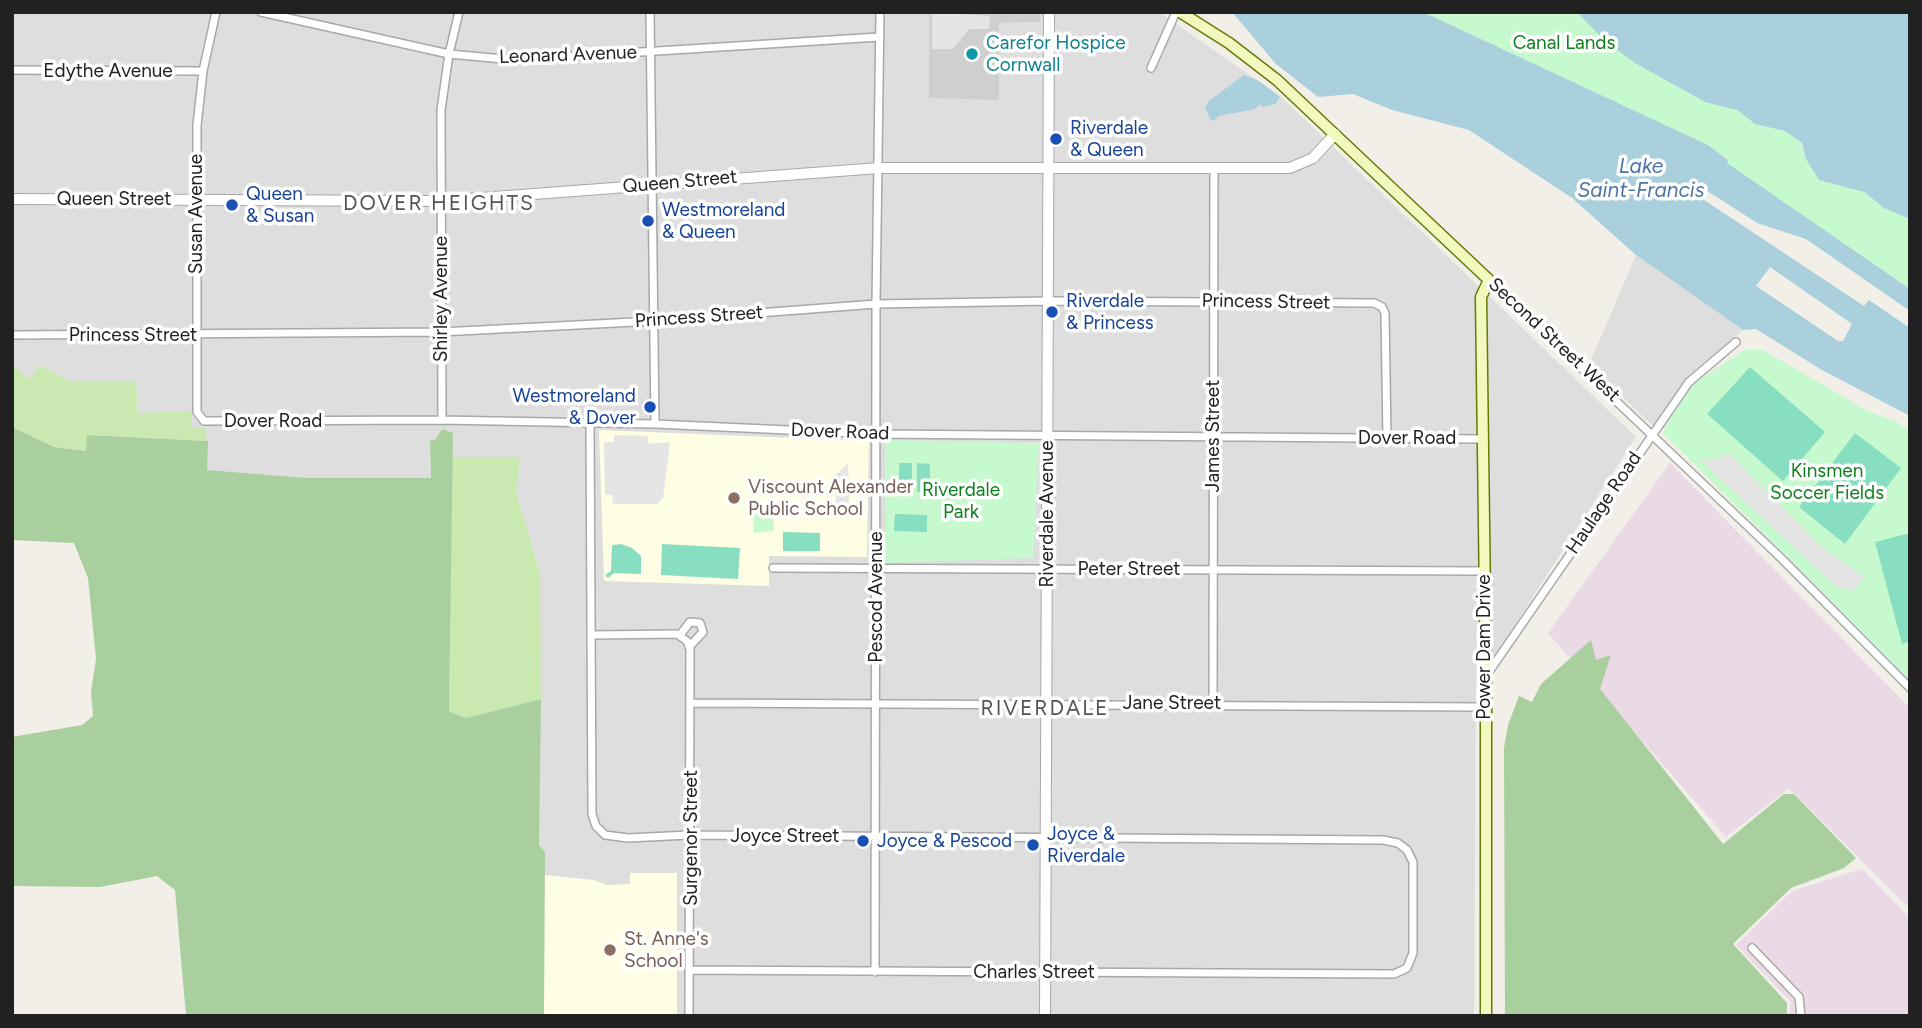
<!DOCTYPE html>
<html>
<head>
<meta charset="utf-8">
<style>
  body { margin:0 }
  #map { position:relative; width:1922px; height:1028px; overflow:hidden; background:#f1efe8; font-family:Figtree,sans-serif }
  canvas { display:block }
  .frame { position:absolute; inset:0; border:14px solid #212121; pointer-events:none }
</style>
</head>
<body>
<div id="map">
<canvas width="1922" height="1028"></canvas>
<div class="frame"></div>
</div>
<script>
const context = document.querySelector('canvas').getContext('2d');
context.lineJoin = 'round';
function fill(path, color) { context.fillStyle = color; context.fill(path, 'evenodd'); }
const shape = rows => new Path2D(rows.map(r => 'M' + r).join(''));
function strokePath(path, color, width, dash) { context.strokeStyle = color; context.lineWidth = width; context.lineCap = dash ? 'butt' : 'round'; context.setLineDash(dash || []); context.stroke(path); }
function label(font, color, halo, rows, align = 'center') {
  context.font = font + ' Figtree,sans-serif'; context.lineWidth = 7; context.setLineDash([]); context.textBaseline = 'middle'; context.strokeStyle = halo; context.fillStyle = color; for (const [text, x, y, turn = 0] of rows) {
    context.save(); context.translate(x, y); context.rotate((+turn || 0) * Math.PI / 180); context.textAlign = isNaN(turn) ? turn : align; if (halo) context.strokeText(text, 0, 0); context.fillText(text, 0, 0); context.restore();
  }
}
fill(shape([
  [12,12,929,12,929,98,999,99,999,23,1039,22,1040,12,1159,12,1280,96,1636,437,1476,685,1474,1016,677,1016,677,873,630,874,630,884,607,885,593,880,543,875,545,852,539,845,540,573,516,492,521,457,452,457,453,433,430,441,431,478,307,478,206,470,206,428,192,427,192,411,138,413,136,381,69,381,40,365,29,381,12,364],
  [1636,255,1743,330,1689,375,1653,426,1589,365]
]), '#dfdede');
fill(shape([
  [1670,463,1910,708,1910,909,1789,788,1726,837,1548,633],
  [1862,869,1910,918,1910,1016,1789,1016,1791,1002,1736,945,1792,891]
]), '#eadae6');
fill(shape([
  [599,430,869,441,867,557,769,556,769,586,604,581],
  [630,873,677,873,677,1016,544,1016,543,875,593,880,607,885,630,884]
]), '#fdfee4');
fill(shape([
  [929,12,1040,12,1040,22,999,23,999,100,929,98]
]), '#cfcfcf');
fill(shape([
  [12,364,29,380,40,365,69,381,136,381,138,413,192,411,192,427,206,428,206,441,88,435,87,451,54,447,12,427],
  [452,457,521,457,516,492,540,573,541,699,466,718,449,711]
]), '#c9e9b0');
fill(shape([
  [12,427,54,447,86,451,87,435,208,441,207,470,307,478,431,478,430,441,436,439,442,429,453,433,449,711,466,718,541,699,539,845,545,852,544,1016,186,1016,175,890,157,876,100,887,12,886,12,737,82,725,93,716,91,692,96,659,88,578,74,543,12,540],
  [1591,640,1596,660,1611,655,1600,689,1723,844,1784,794,1794,794,1856,858,1844,868,1791,888,1733,944,1787,1003,1787,1016,1505,1016,1504,748,1508,725,1519,696,1532,702,1541,684]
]), '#aacf9e');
fill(shape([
  [1423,12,1577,12,1635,63,1705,102,1737,110,1755,124,1785,131,1801,143,1806,159,1819,180,1864,192,1884,208,1910,219,1910,289,1726,163,1728,159,1708,145],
  [1744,350,1763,350,1868,411,1899,423,1910,433,1910,680,1664,434,1665,424,1695,383],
  [885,440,1039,443,1033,558,886,563],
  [752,511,773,512,774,531,754,533]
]), '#c7f9ce');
fill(shape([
  [1750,367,1825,432,1783,481,1707,414],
  [1855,433,1901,468,1845,544,1799,507],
  [899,463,912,463,912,492,899,491],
  [917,463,930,464,930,492,917,492],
  [895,514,927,515,927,532,894,531],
  [783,532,820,533,820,551,783,551],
  [1910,533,1910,641,1902,644,1875,542],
  [621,544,632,548,641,556,641,574,614,573,608,578,605,575,611,571,612,545],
  [662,544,740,548,738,579,661,575]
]), '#88dec1');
fill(shape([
  [932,12,990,16,989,29,969,29,953,49,932,49],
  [614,435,648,436,648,444,670,442,663,498,657,504,613,504,612,495,605,495,604,442,614,442],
  [1729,453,1819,545,1864,577,1853,591,1837,587,1700,460,1715,459],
  [848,463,849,513,838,515,836,512,836,475]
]), '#e5e5e5');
fill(shape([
  [1232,12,1423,12,1708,145,1728,160,1727,163,1910,289,1910,311,1806,239,1757,223,1706,190,1701,198,1864,306,1869,300,1910,328,1910,416,1822,370,1756,329,1743,330,1636,255,1572,198,1469,130,1392,110,1353,94,1318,97,1276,64],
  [1770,267,1852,324,1843,341,1838,341,1756,286],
  [1577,12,1910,12,1910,219,1884,208,1864,192,1819,180,1806,159,1802,143,1785,131,1755,124,1737,110,1705,102,1635,63,1606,42],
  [1244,75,1259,81,1280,97,1275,104,1263,107,1260,104,1255,109,1219,116,1213,121,1210,119,1205,107,1209,101]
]), '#aacfdd');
const minor = shape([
  [216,12,203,71,197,125,197,412,204,421,442,420,655,424,877,434,1483,439],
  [261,12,449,54,514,60,879,37],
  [650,12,655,424],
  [1151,68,1176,12],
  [12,70,203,71],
  [1489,280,1782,559,1910,688],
  [12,335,441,332,654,321,876,304,1048,301,1374,303,1382,307,1385,313,1387,438],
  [442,420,441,110,449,54,459,12],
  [590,422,592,814,596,826,605,835,628,838,689,835,1383,840,1398,843,1407,850,1413,862,1413,953,1407,968,1394,974,689,970],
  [773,568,1484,571],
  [593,635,677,634,687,641,690,648,689,1015],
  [680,635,690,622,700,623,703,632,689,647],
  [1486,676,1689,382,1736,342],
  [692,703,1484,707],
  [1213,703,1214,169],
  [1752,948,1799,997,1801,1016],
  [875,972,876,304,880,12]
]);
const tertiary = shape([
  [12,199,441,201,879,168,1290,168,1313,158,1335,134],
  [1045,1016,1049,12]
]);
const secondary = shape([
  [1180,12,1229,43,1277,80,1489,280,1481,297,1486,676,1486,1016]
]);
strokePath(minor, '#a8a8a8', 10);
strokePath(tertiary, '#a8a8a8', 12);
strokePath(secondary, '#677907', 13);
strokePath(minor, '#fff', 7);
strokePath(tertiary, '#fff', 10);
strokePath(secondary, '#f3f9be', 10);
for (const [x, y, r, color] of [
  [972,54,7,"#0f9aa8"],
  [1056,139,7,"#1a4fb4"],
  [232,205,7,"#1a4fb4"],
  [648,221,7,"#1a4fb4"],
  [1052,312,7,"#1a4fb4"],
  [650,407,7,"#1a4fb4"],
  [734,498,7,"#8d6e63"],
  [863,841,7,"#1a4fb4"],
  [1033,845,7,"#1a4fb4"],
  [610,950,7,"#8d6e63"]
]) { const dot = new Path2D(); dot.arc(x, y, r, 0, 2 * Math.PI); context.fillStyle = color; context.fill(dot); strokePath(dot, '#fff', 2.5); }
label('19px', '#0d838f', '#fff', [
  ["Carefor Hospice",986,43],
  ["Cornwall",986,65]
], 'left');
label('19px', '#0e801d', '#fff', [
  ["Canal Lands",1564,43],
  ["Kinsmen",1827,471],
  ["Soccer Fields",1827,493],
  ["Riverdale",961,490],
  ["Park",961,512]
]);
label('19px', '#212121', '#fff', [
  ["Leonard Avenue",568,55,-2],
  ["Edythe Avenue",108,71],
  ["Queen Street",680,182,-5],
  ["Queen Street",114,199],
  ["Susan Avenue",196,214,-90],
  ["Shirley Avenue",441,299,-90],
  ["Princess Street",1266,302,1],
  ["Princess Street",699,317,-4],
  ["Princess Street",133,335],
  ["Second Street West",1554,340,43],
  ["Dover Road",273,421],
  ["Dover Road",840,432,2],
  ["James Street",1213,436,-90],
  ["Dover Road",1407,438],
  ["Haulage Road",1604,503,-56],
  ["Riverdale Avenue",1047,514,-90],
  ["Peter Street",1129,569],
  ["Pescod Avenue",876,597,-90],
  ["Power Dam Drive",1484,647,-90],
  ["Jane Street",1172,703],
  ["Joyce Street",785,836],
  ["Surgenor Street",691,838,-90],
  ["Charles Street",1034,972]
]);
label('19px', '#164399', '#fff', [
  ["Riverdale",1070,128],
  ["& Queen",1070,150],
  ["Queen",246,194],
  ["& Susan",246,216],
  ["Westmoreland",662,210],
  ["& Queen",662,232],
  ["Riverdale",1066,301],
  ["& Princess",1066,323],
  ["Westmoreland",636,396,"right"],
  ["& Dover",636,418,"right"],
  ["Joyce &",1047,834],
  ["Riverdale",1047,856],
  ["Joyce & Pescod",877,841]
], 'left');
label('19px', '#785e54', '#fff', [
  ["Viscount Alexander",748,487],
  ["Public School",748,509],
  ["St. Anne's",624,939],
  ["School",624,961]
], 'left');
label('italic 21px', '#4b75a8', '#fff', [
  ["Lake",1641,167],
  ["Saint-Francis",1641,191]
]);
context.letterSpacing = '2px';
label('21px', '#545454', '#fff', [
  ["DOVER HEIGHTS",439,204],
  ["RIVERDALE",1045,709]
]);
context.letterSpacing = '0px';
</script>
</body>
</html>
